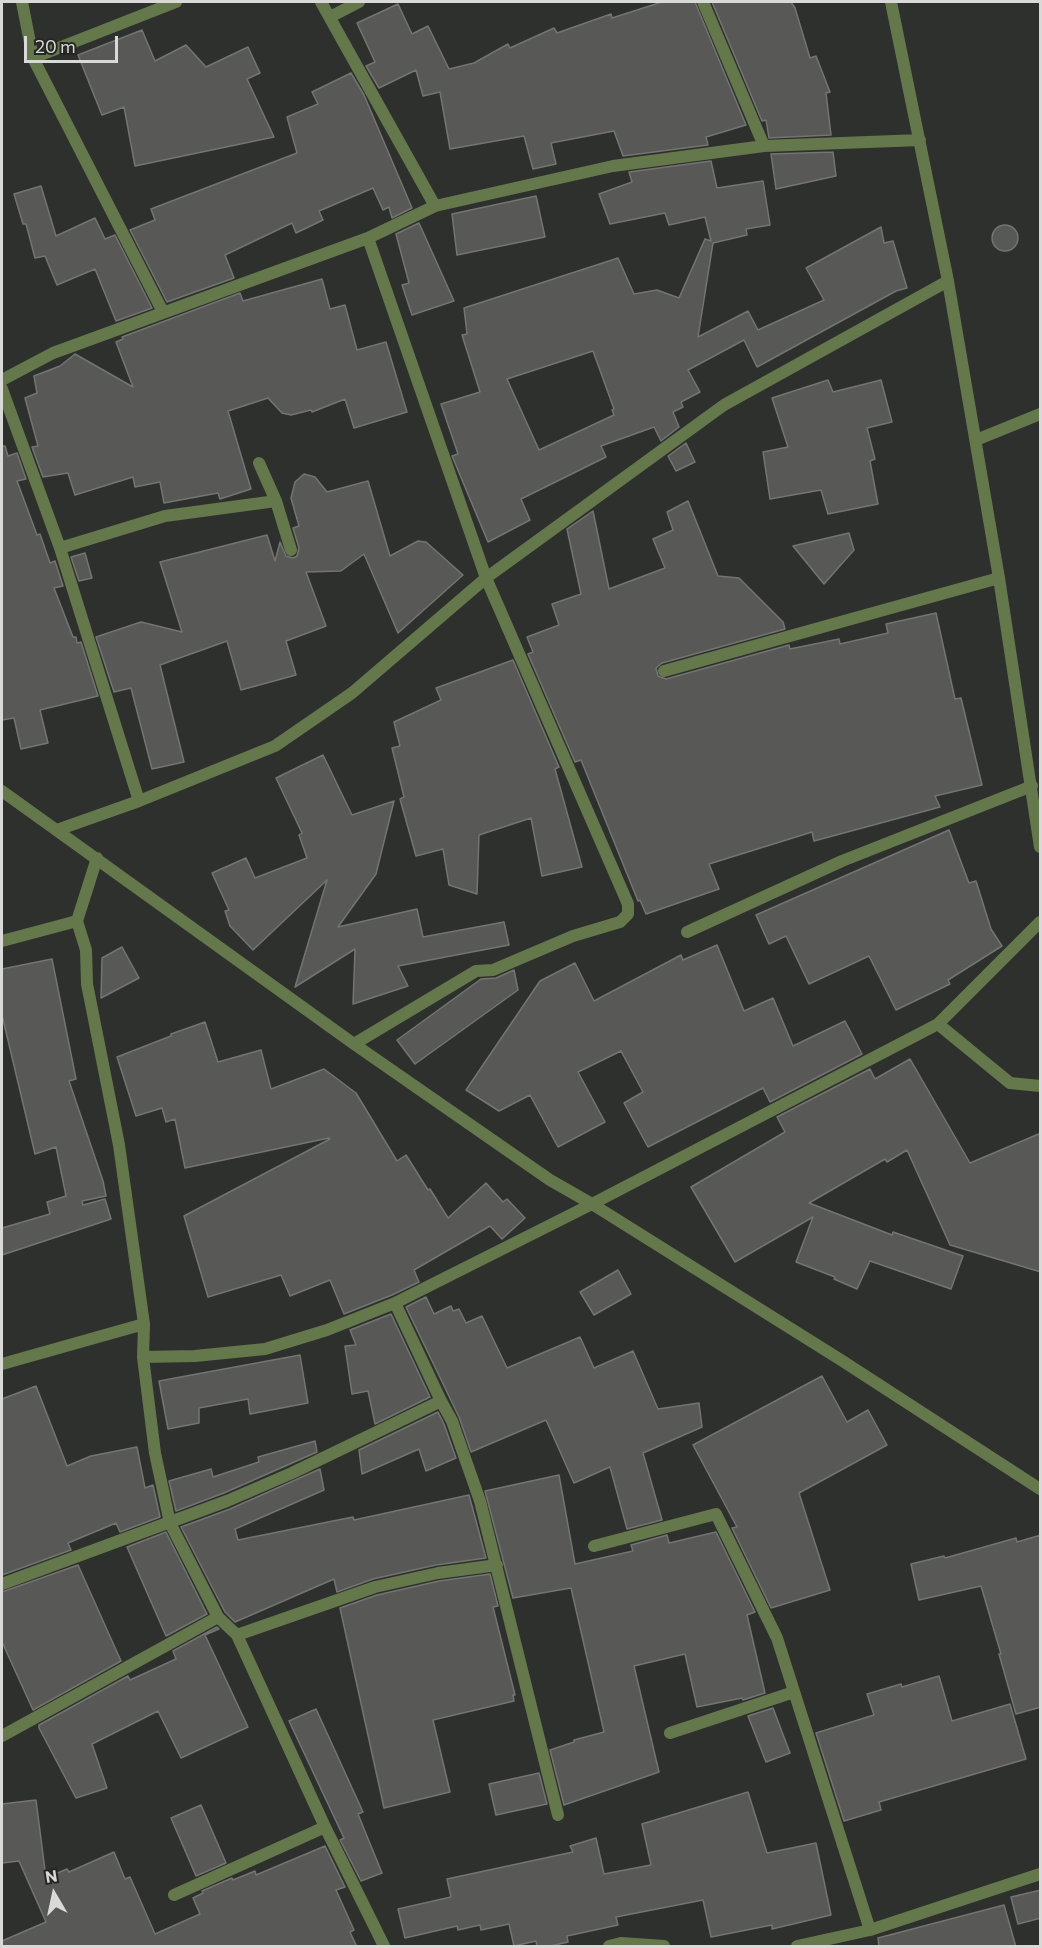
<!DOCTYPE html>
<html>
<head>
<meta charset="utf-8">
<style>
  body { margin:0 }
  #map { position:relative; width:1042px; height:1948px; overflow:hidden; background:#2e302d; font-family:Commissioner,sans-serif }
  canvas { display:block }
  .frame { position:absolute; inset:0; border:3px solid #d9dad8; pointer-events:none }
  .north { position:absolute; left:24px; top:1864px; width:60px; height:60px; -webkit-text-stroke:4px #252623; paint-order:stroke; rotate:351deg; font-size:16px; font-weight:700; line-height:24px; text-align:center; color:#d9dad8 }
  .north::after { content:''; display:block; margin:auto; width:21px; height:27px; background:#d9dad8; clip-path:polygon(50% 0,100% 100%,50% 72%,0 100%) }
  .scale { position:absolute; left:24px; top:36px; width:94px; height:27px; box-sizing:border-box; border:3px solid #d9dad8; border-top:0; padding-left:8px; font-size:18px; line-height:21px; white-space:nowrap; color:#d9dad8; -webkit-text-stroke:4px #252623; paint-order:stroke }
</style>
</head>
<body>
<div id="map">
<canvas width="1042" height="1948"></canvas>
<div class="frame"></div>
<div class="north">N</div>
<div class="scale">20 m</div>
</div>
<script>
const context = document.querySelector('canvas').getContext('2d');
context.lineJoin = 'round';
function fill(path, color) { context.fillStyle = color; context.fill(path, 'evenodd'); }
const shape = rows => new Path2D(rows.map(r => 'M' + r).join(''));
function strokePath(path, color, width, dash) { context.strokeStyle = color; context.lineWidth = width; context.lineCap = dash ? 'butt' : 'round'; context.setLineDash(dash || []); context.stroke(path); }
const building = shape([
  [662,2,695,2,746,125,706,137,708,145,623,156,614,131,551,143,556,164,533,169,524,136,450,149,440,92,423,96,416,70,379,88,366,66,375,62,357,23,398,4,412,34,428,26,449,69,474,63,508,44,510,48,554,28,557,33,611,14,612,18,662,2],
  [712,2,791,2,795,8,810,58,816,56,830,92,826,93,831,135,769,138,766,120,762,121,712,2],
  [142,30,155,61,186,45,206,67,248,47,260,73,247,79,274,137,135,166,124,107,102,115,78,55,142,30],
  [351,73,364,95,412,208,392,218,389,207,383,210,373,188,319,211,323,220,296,233,292,223,225,255,234,278,167,302,130,230,155,220,151,209,297,153,287,117,318,104,312,92,351,73],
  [833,152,836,176,776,189,771,154,833,152],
  [711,161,717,188,763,181,770,225,746,229,747,235,713,243,698,337,748,311,758,330,824,300,806,268,881,227,884,243,893,241,907,288,896,291,757,367,744,340,688,370,700,392,681,402,683,407,673,412,679,427,661,441,654,427,601,446,606,457,521,499,530,520,488,542,452,456,458,454,441,404,480,392,462,335,467,334,464,308,618,258,634,294,657,290,679,298,705,239,711,241,705,217,669,225,665,213,610,224,599,194,632,182,629,172,711,161],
  [593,351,614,409,612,410,614,415,539,450,507,379,593,351],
  [41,186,56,236,95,218,105,239,115,235,152,308,116,321,95,269,57,285,45,256,35,258,26,224,23,224,14,194,41,186],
  [536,196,545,237,457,255,452,214,536,196],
  [419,223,454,301,412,315,402,285,409,283,396,234,419,223],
  '992 238a13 13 0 1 1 26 0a13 13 0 1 1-26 0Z',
  [322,279,330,309,345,305,357,350,386,342,407,412,354,428,345,399,312,412,311,410,291,415,282,413,268,398,228,411,251,489,220,499,218,493,164,503,160,482,135,487,133,477,75,495,68,473,43,477,32,447,38,446,25,398,37,393,34,376,60,366,75,354,133,387,116,342,123,339,122,337,240,293,243,301,322,279],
  [828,380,833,392,881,380,892,422,867,428,875,459,870,461,878,504,828,514,821,490,770,499,763,452,788,447,772,398,828,380],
  [686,443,695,462,676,471,668,456,686,443],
  [2,446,5,446,8,456,17,453,26,479,17,481,37,535,40,534,50,563,55,561,63,586,54,588,73,637,76,637,77,643,81,642,98,696,40,710,48,743,21,749,14,718,2,720,2,446],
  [304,474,315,477,327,492,368,481,390,556,418,541,426,542,463,575,398,633,364,554,341,571,306,572,326,626,286,641,296,675,241,690,227,641,160,665,184,762,152,769,131,688,114,692,96,637,141,622,182,632,160,562,267,535,275,561,280,542,286,556,293,558,297,556,299,548,293,528,299,526,291,498,295,482,304,474],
  [688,501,718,576,739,578,783,622,785,629,662,663,656,668,658,676,666,679,789,645,790,649,839,639,840,644,888,633,886,624,936,613,955,699,961,698,982,785,935,796,940,807,814,841,812,832,709,864,719,889,646,914,640,900,638,901,581,760,575,762,528,654,533,652,527,637,559,625,552,604,581,594,567,529,593,511,609,589,665,568,653,539,673,530,667,512,688,501],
  [849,533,854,550,824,584,793,546,849,533],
  [85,553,92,578,79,581,71,557,85,553],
  [513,660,559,767,555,769,582,867,542,876,531,818,479,835,477,894,449,885,443,849,416,856,400,799,404,797,392,748,400,746,394,722,441,700,436,688,513,660],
  [323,755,352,815,394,801,376,874,338,927,417,909,423,937,504,922,509,945,398,966,408,986,353,1004,355,949,295,987,327,880,253,950,230,926,225,911,229,910,212,873,246,858,255,878,307,858,299,835,302,833,276,778,323,755],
  [949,830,969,883,976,881,991,929,1002,946,948,980,950,984,896,1010,869,956,809,984,786,936,769,944,756,915,949,830],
  [717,945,744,1011,773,998,793,1046,845,1021,862,1054,770,1102,763,1088,648,1147,624,1103,643,1092,621,1051,578,1072,605,1122,558,1147,530,1095,499,1111,466,1090,540,981,575,963,594,1001,681,955,683,960,717,945],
  [122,947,139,978,101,998,102,958,122,947],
  [52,959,76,1079,69,1081,103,1181,106,1196,82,1201,83,1205,105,1199,111,1219,2,1255,2,1228,50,1214,47,1202,66,1196,56,1147,35,1154,2,1015,2,969,52,959],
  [514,970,518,990,415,1064,397,1040,481,979,496,978,514,970],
  [205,1022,218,1062,261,1050,271,1089,324,1069,356,1093,397,1161,406,1155,428,1190,430,1189,448,1218,486,1183,503,1202,507,1199,525,1218,502,1239,490,1226,414,1270,419,1282,392,1295,344,1314,330,1280,290,1296,281,1275,208,1297,184,1216,330,1139,329,1138,185,1168,175,1119,166,1122,162,1108,136,1116,117,1057,171,1036,171,1034,205,1022],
  [910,1059,970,1163,1041,1133,1041,1272,950,1245,907,1150,887,1162,885,1159,809,1203,892,1235,893,1232,963,1256,951,1289,870,1261,857,1289,834,1279,835,1277,796,1262,813,1217,735,1262,691,1187,785,1132,777,1117,870,1069,875,1079,910,1059],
  [618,1270,631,1294,594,1315,580,1292,618,1270],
  [426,1297,434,1314,451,1306,453,1311,459,1309,466,1323,482,1316,507,1368,580,1337,594,1368,633,1351,658,1409,699,1403,702,1427,643,1453,662,1520,627,1529,610,1467,574,1483,546,1420,471,1452,459,1417,406,1307,426,1297],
  [391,1314,430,1397,375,1424,368,1391,352,1394,345,1346,356,1345,350,1330,391,1314],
  [300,1355,308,1403,250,1414,248,1399,199,1408,199,1423,168,1429,159,1381,300,1355],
  [822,1376,847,1422,868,1410,887,1445,799,1493,830,1590,771,1608,732,1528,737,1527,693,1445,822,1376],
  [36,1386,67,1466,91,1456,137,1447,145,1488,153,1485,160,1517,120,1532,116,1523,68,1543,71,1550,2,1575,2,1399,36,1386],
  [438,1412,444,1424,456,1458,426,1471,419,1449,362,1474,359,1450,438,1412],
  [315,1441,317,1452,224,1493,176,1511,169,1481,211,1469,213,1477,259,1462,258,1457,315,1441],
  [320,1469,324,1490,235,1529,238,1540,353,1517,354,1520,469,1495,486,1558,436,1565,373,1579,337,1592,334,1579,235,1622,225,1612,181,1527,230,1509,320,1469],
  [559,1475,575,1564,633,1551,631,1545,667,1535,669,1543,716,1532,755,1612,747,1615,765,1693,743,1700,742,1698,697,1707,685,1654,634,1666,659,1772,564,1805,550,1750,574,1742,574,1740,604,1732,571,1588,513,1598,485,1491,559,1475],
  [166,1532,207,1614,166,1636,127,1547,166,1532],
  [1041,1535,1041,1707,1016,1714,999,1654,1001,1654,981,1586,919,1600,911,1564,944,1556,945,1558,1016,1538,1017,1542,1041,1535],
  [78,1565,121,1661,33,1710,2,1642,2,1592,78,1565],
  [490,1574,498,1606,493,1607,515,1695,513,1695,514,1701,433,1720,450,1792,384,1808,340,1608,377,1595,439,1581,490,1574],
  [217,1627,219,1629,205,1635,248,1727,181,1758,158,1711,92,1744,107,1788,76,1798,39,1728,39,1725,128,1676,130,1680,176,1659,173,1651,217,1627],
  [939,1676,952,1721,1010,1704,1026,1759,879,1802,881,1810,844,1821,816,1733,874,1715,867,1694,901,1684,902,1687,939,1676],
  [773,1708,790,1753,766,1762,748,1716,773,1708],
  [316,1709,363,1812,358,1814,382,1873,361,1881,340,1840,344,1838,289,1721,316,1709],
  [539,1773,547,1804,496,1815,489,1784,539,1773],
  [748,1792,767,1853,816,1843,831,1915,772,1929,772,1925,711,1937,703,1900,616,1917,618,1925,567,1936,568,1942,546,1947,537,1947,536,1941,514,1946,509,1924,481,1930,480,1925,458,1930,457,1926,405,1938,398,1909,451,1897,447,1879,573,1852,570,1846,596,1838,604,1874,651,1865,642,1824,748,1792],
  [36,1800,46,1878,67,1869,69,1872,114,1852,125,1879,130,1877,155,1934,200,1914,193,1898,203,1893,202,1891,232,1878,233,1880,255,1871,256,1875,325,1846,345,1887,336,1890,354,1930,350,1932,357,1947,2,1947,2,1941,46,1922,19,1861,2,1863,2,1804,36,1800],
  [201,1805,226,1863,196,1876,171,1818,201,1805],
  [1041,1890,1041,1918,1018,1924,1011,1897,1041,1890],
  [1004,1905,1016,1947,879,1947,878,1938,1004,1905]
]);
fill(building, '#585956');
strokePath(building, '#737572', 1.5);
strokePath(shape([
  [22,2,33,58,163,312],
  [321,2,435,206],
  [703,2,764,146],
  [891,2,948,281,999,578,1040,847],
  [330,17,359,2],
  [33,58,176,2],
  [2,380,53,353,368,238,435,206,613,166,764,146,920,140],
  [2,389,60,548,139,801],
  [976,440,1040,414],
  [259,463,276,501,291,550],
  [60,548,165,516,276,501],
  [664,671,999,578],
  [2,791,354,1044,550,1180,592,1204,841,1360,1040,1489],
  [57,830,139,801,275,746,352,693,486,578,724,405,948,281],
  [97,858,77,921,86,950,87,984,119,1145,144,1324,143,1357,155,1453,170,1523,218,1617,237,1635,325,1827,384,1946],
  [687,932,842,861,1032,786],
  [2,941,77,921],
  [938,1024,1010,1083,1040,1086],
  [354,1044,476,971,493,970,573,936,620,922,628,914,628,904,486,578,368,238],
  [395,1303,441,1401,452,1421,480,1501,558,1815],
  [143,1357,195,1356,265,1349,327,1330,395,1303,592,1204,938,1024,1040,922],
  [2,1364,144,1324],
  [594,1546,716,1514,777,1638,870,1930],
  [2,1584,227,1501,292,1473,441,1401],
  [237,1635,375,1587,438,1573,497,1565],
  [670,1733,794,1692],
  [2,1736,218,1617],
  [174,1895,325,1827],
  [609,1946,621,1943,664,1946],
  [797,1946,870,1930,1040,1874]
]), '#64784b', 12);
</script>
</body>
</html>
